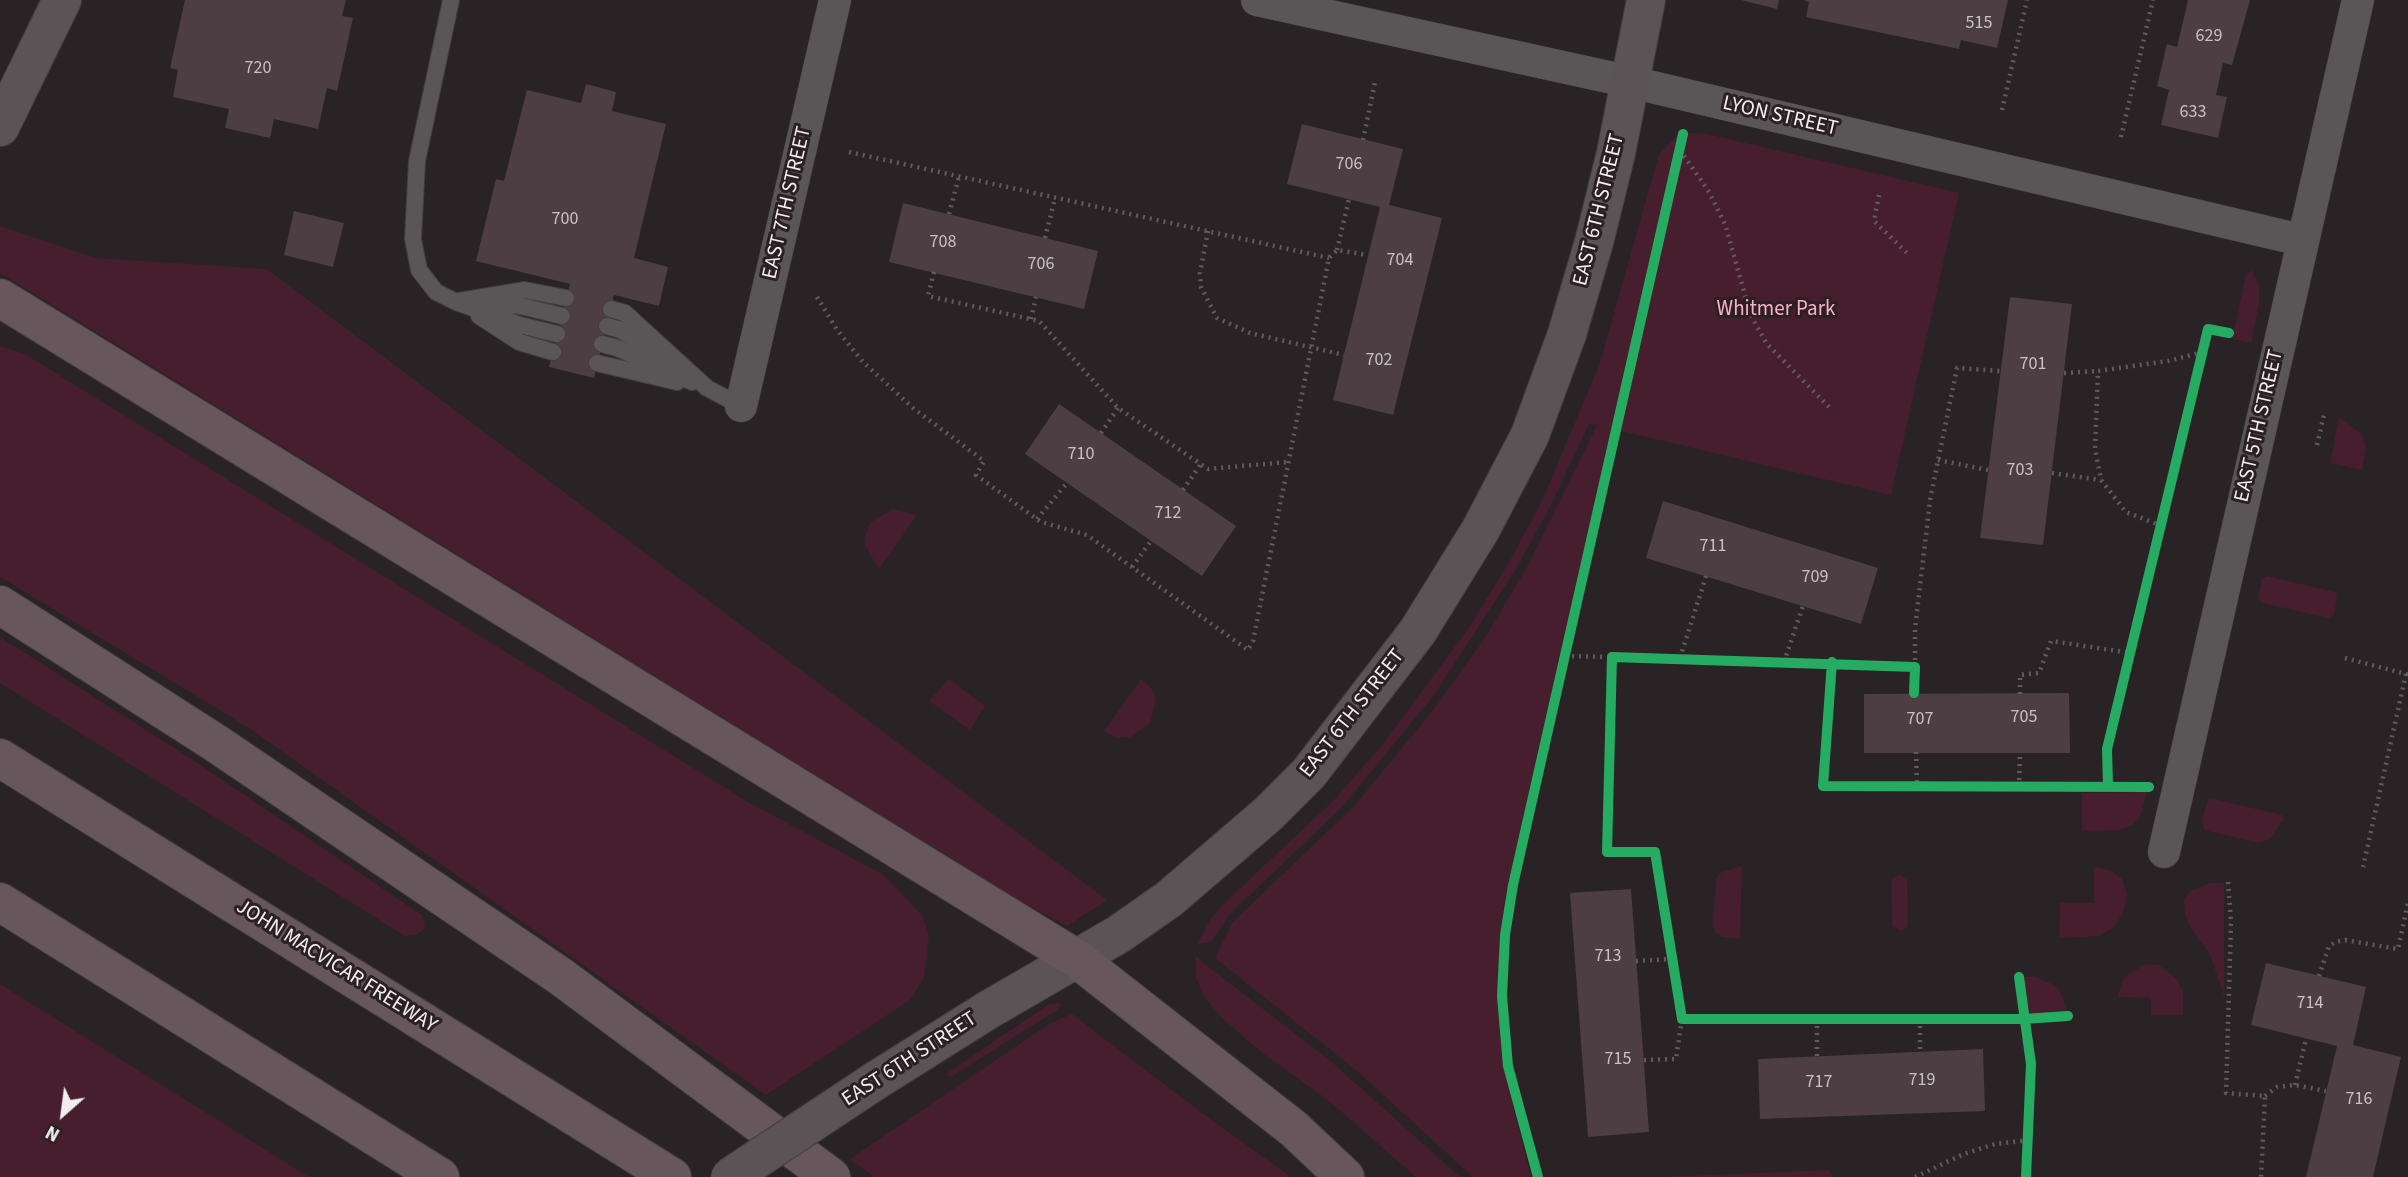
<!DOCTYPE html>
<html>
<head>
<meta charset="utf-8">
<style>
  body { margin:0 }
  #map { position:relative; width:2408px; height:1177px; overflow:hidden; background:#292325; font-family:"Source Sans 3",sans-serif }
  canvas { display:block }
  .north { position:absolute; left:28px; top:1079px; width:70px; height:70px; -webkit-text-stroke:5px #2b2124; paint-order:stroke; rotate:208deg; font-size:19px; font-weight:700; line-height:28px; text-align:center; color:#f4edef }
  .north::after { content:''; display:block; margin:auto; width:24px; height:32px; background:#f4edef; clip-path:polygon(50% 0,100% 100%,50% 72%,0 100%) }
</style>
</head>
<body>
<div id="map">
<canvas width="2408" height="1177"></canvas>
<div class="north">N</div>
</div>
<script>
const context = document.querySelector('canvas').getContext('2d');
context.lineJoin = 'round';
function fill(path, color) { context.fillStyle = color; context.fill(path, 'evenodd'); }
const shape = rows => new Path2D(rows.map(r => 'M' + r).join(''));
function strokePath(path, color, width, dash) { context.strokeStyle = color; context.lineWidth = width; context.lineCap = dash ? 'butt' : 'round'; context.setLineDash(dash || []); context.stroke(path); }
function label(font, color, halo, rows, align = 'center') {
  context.font = font + ' "Source Sans 3",sans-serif'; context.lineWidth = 6; context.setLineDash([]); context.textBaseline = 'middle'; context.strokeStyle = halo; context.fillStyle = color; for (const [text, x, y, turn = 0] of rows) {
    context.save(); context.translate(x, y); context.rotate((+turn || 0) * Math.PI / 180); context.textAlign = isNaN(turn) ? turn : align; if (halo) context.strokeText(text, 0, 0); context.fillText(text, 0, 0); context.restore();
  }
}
fill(shape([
  [1691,133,1707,134,1959,193,1891,495,1613,429,1505,897,1499,944,1503,1066,1531,1177,1473,1177,1357,1071,1215,958,1232,923,1354,806,1434,709,1485,638,1527,567,1597,425,1589,424,1549,509,1516,569,1434,695,1343,806,1230,914,1211,942,1198,944,1209,921,1222,905,1333,801,1382,745,1468,629,1508,564,1541,503,1600,363,1659,154,1678,135],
  [0,226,96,258,267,269,1107,900,1067,926,1019,900,0,273],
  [2252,270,2259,287,2259,304,2251,343,2232,339,2246,275],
  [0,346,25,354,748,802,884,875,922,915,929,936,924,978,910,1000,766,1095,249,728,0,577],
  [2339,417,2362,435,2366,448,2362,470,2330,463],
  [893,509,917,515,879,569,865,546,866,532,871,522],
  [2267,576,2335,592,2337,596,2334,614,2329,618,2262,603,2258,598,2262,579],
  [0,637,193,760,423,916,425,928,416,935,405,936,0,683],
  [949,679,985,706,970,730,929,701],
  [1141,679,1151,688,1156,701,1150,723,1131,737,1116,737,1104,731],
  [2147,792,2140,817,2132,825,2120,830,2082,831,2082,793],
  [2209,798,2282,815,2284,819,2270,839,2259,843,2204,830,2202,819],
  [1742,866,1740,939,1722,937,1715,932,1713,924,1716,878,1722,872],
  [2094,867,2110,870,2122,879,2127,894,2124,910,2115,926,2100,936,2059,938,2060,903,2094,903],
  [1899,874,1907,880,1908,926,1901,931,1892,926,1891,880],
  [2210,883,2224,883,2224,996,2210,954,2190,927,2185,914,2184,900,2189,892],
  [1196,957,1333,1063,1460,1177,1416,1177,1329,1101,1261,1052,1222,1018,1205,998,1196,978],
  [2147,964,2159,965,2178,980,2183,992,2183,1015,2151,1015,2151,998,2118,997,2122,981,2129,973],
  [2023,977,2036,977,2052,984,2060,990,2067,1012,2030,1015],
  [0,984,309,1177,0,1177],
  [1058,1003,1061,1005,1057,1010,951,1077,946,1074,1049,1004],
  [1072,1014,1202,1113,1291,1177,874,1177,850,1159,1049,1024],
  [1829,1170,1833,1177,1660,1177]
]), '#471e2e');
fill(shape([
  [185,0,346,0,342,16,353,18,337,91,327,88,318,129,274,119,270,138,225,128,229,109,173,97,178,70,170,68],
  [1741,0,1779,0,1777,9],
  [1804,0,2008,0,1997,48,1961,40,1959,49,1806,17,1809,2],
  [2188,0,2250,0,2232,65,2223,63,2216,95,2227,97,2218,138,2161,125,2169,90,2157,86,2167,44,2177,47],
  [586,84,616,92,612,111,666,124,634,258,668,267,659,306,614,295,594,378,549,367,570,284,476,261,496,179,504,181,527,90,581,103],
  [1302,124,1403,149,1389,205,1442,218,1393,415,1333,400,1380,207,1287,184],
  [903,203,1098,251,1084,309,889,262],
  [294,211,344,223,333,267,284,255],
  [2010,297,2072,304,2043,545,1980,538],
  [1059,404,1236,526,1202,576,1025,454],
  [1663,501,1878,568,1861,624,1646,558],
  [2069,693,2070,753,1864,753,1864,694],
  [1631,889,1649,1132,1588,1137,1570,893],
  [2266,963,2366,987,2353,1045,2401,1057,2373,1177,2306,1177,2337,1046,2251,1025],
  [1983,1049,1985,1111,1760,1119,1758,1059]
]), '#4c3e42');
const service = shape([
  [451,0,417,161,413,239,419,270,436,292,456,302,520,325,557,334],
  [459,301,525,290,566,298],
  [483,303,521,306,562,316],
  [611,309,625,313,707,388,741,406],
  [479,316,519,342,553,352],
  [607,326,621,330,661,357],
  [602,344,617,348,692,382],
  [597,363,677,382]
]);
const minor = shape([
  [1257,0,1631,82,2301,240],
  [741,406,835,0],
  [2164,852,2358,0]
]);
const secondary = shape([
  [0,127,62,0],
  [875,1081,988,1010,1119,934,1169,899,1268,814,1309,773,1418,631,1481,529,1530,435,1567,334,1594,242,1616,153,1646,0]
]);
const motorway = shape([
  [0,298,1077,959,1294,1129,1345,1177],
  [0,605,214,742,560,976,831,1177],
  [0,758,672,1177],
  [0,902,440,1177]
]);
strokePath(service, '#423e3f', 18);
strokePath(minor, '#423e3f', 33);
strokePath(secondary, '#423e3f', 40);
strokePath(motorway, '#423e3f', 40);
strokePath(shape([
  [2002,110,2027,0],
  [2121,137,2153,0],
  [1363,140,1375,82],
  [1680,150,1709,192,1725,224,1751,316,1767,344,1830,408],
  [849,152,1329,258],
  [1879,195,1874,221,1908,254],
  [949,214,959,176],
  [1208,231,1200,273,1201,287,1217,318,1250,333,1344,355],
  [1045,238,1055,198],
  [1337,250,1349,199],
  [934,272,928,296,1039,321,1118,408,1208,469,1288,462],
  [817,297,837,330,863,362,913,408,984,461,976,475,1041,522,1087,535,1248,650,1253,641,1329,258,1337,250,1368,255],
  [1031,319,1036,297],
  [2064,373,2098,371],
  [1101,433,1118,408],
  [2317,445,2324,415],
  [1938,460,1988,470],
  [2052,473,2101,480],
  [1183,490,1201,464],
  [1037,519,1067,483],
  [2162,526,2126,512,2101,480,2095,448,2098,371,2168,361,2203,352],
  [1132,567,1151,541],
  [1565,656,1612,657],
  [1680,658,1706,576],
  [2345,658,2406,674,2363,867],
  [1784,662,1803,606],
  [1915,667,1915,629,1930,500,1957,368,2001,371],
  [2020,694,2020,675,2039,673,2051,641,2131,653],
  [1916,752,1917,786],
  [2019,787,2020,753],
  [2228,882,2231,922,2226,1093,2265,1096,2261,1177],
  [1636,961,1672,959],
  [2319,976,2329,946,2335,942,2345,940,2398,949,2408,903],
  [1817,1019,1817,1056],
  [1920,1019,1920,1052],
  [1644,1060,1676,1059,1682,1019],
  [2295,1085,2306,1039],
  [2265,1096,2277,1087,2295,1085,2326,1091],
  [1915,1177,1964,1154,1995,1144,2030,1140]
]), '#5f5c5d', 4.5, [2, 5]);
strokePath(service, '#5a5657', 16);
strokePath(minor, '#5a5657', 32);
strokePath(secondary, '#5c5356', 38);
strokePath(motorway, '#67575d', 38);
const secondaryBridge = shape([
  [730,1177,875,1081]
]);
strokePath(secondaryBridge, '#423e3f', 40, []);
strokePath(secondaryBridge, '#5c5356', 38);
strokePath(shape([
  [1832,662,1823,786,2149,787],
  [1914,693,1915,667,1612,657,1607,852,1655,852,1682,1019,2024,1019,2068,1016],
  [2108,786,2107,749,2208,329,2229,333],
  [2019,977,2031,1064,2026,1177],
  [1538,1177,1508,1066,1502,996,1505,935,1513,885,1683,134]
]), '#26ab63', 10);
label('18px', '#cac1c4', null, [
  ["515",1979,24],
  ["629",2209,37],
  ["720",258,69],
  ["633",2193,113],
  ["706",1349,165],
  ["700",565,220],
  ["708",943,243],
  ["704",1400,261],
  ["706",1041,265],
  ["702",1379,361],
  ["701",2033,365],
  ["710",1081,455],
  ["703",2020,471],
  ["712",1168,514],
  ["711",1713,547],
  ["709",1815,578],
  ["705",2024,718],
  ["707",1920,720],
  ["713",1608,957],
  ["714",2310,1004],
  ["715",1618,1060],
  ["719",1922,1081],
  ["717",1819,1083],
  ["716",2359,1100]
]);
label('21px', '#f4edef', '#2b2124', [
  ["LYON STREET",1780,117,13],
  ["EAST 7TH STREET",788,203,-77],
  ["EAST 6TH STREET",1600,210,-76],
  ["EAST 5TH STREET",2260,426,-77],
  ["EAST 6TH STREET",1353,714,-52],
  ["JOHN MACVICAR FREEWAY",336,967,32],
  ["EAST 6TH STREET",910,1060,-33]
]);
label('21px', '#fcaec6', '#2b2124', [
  ["Whitmer Park",1776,310]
]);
</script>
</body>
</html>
